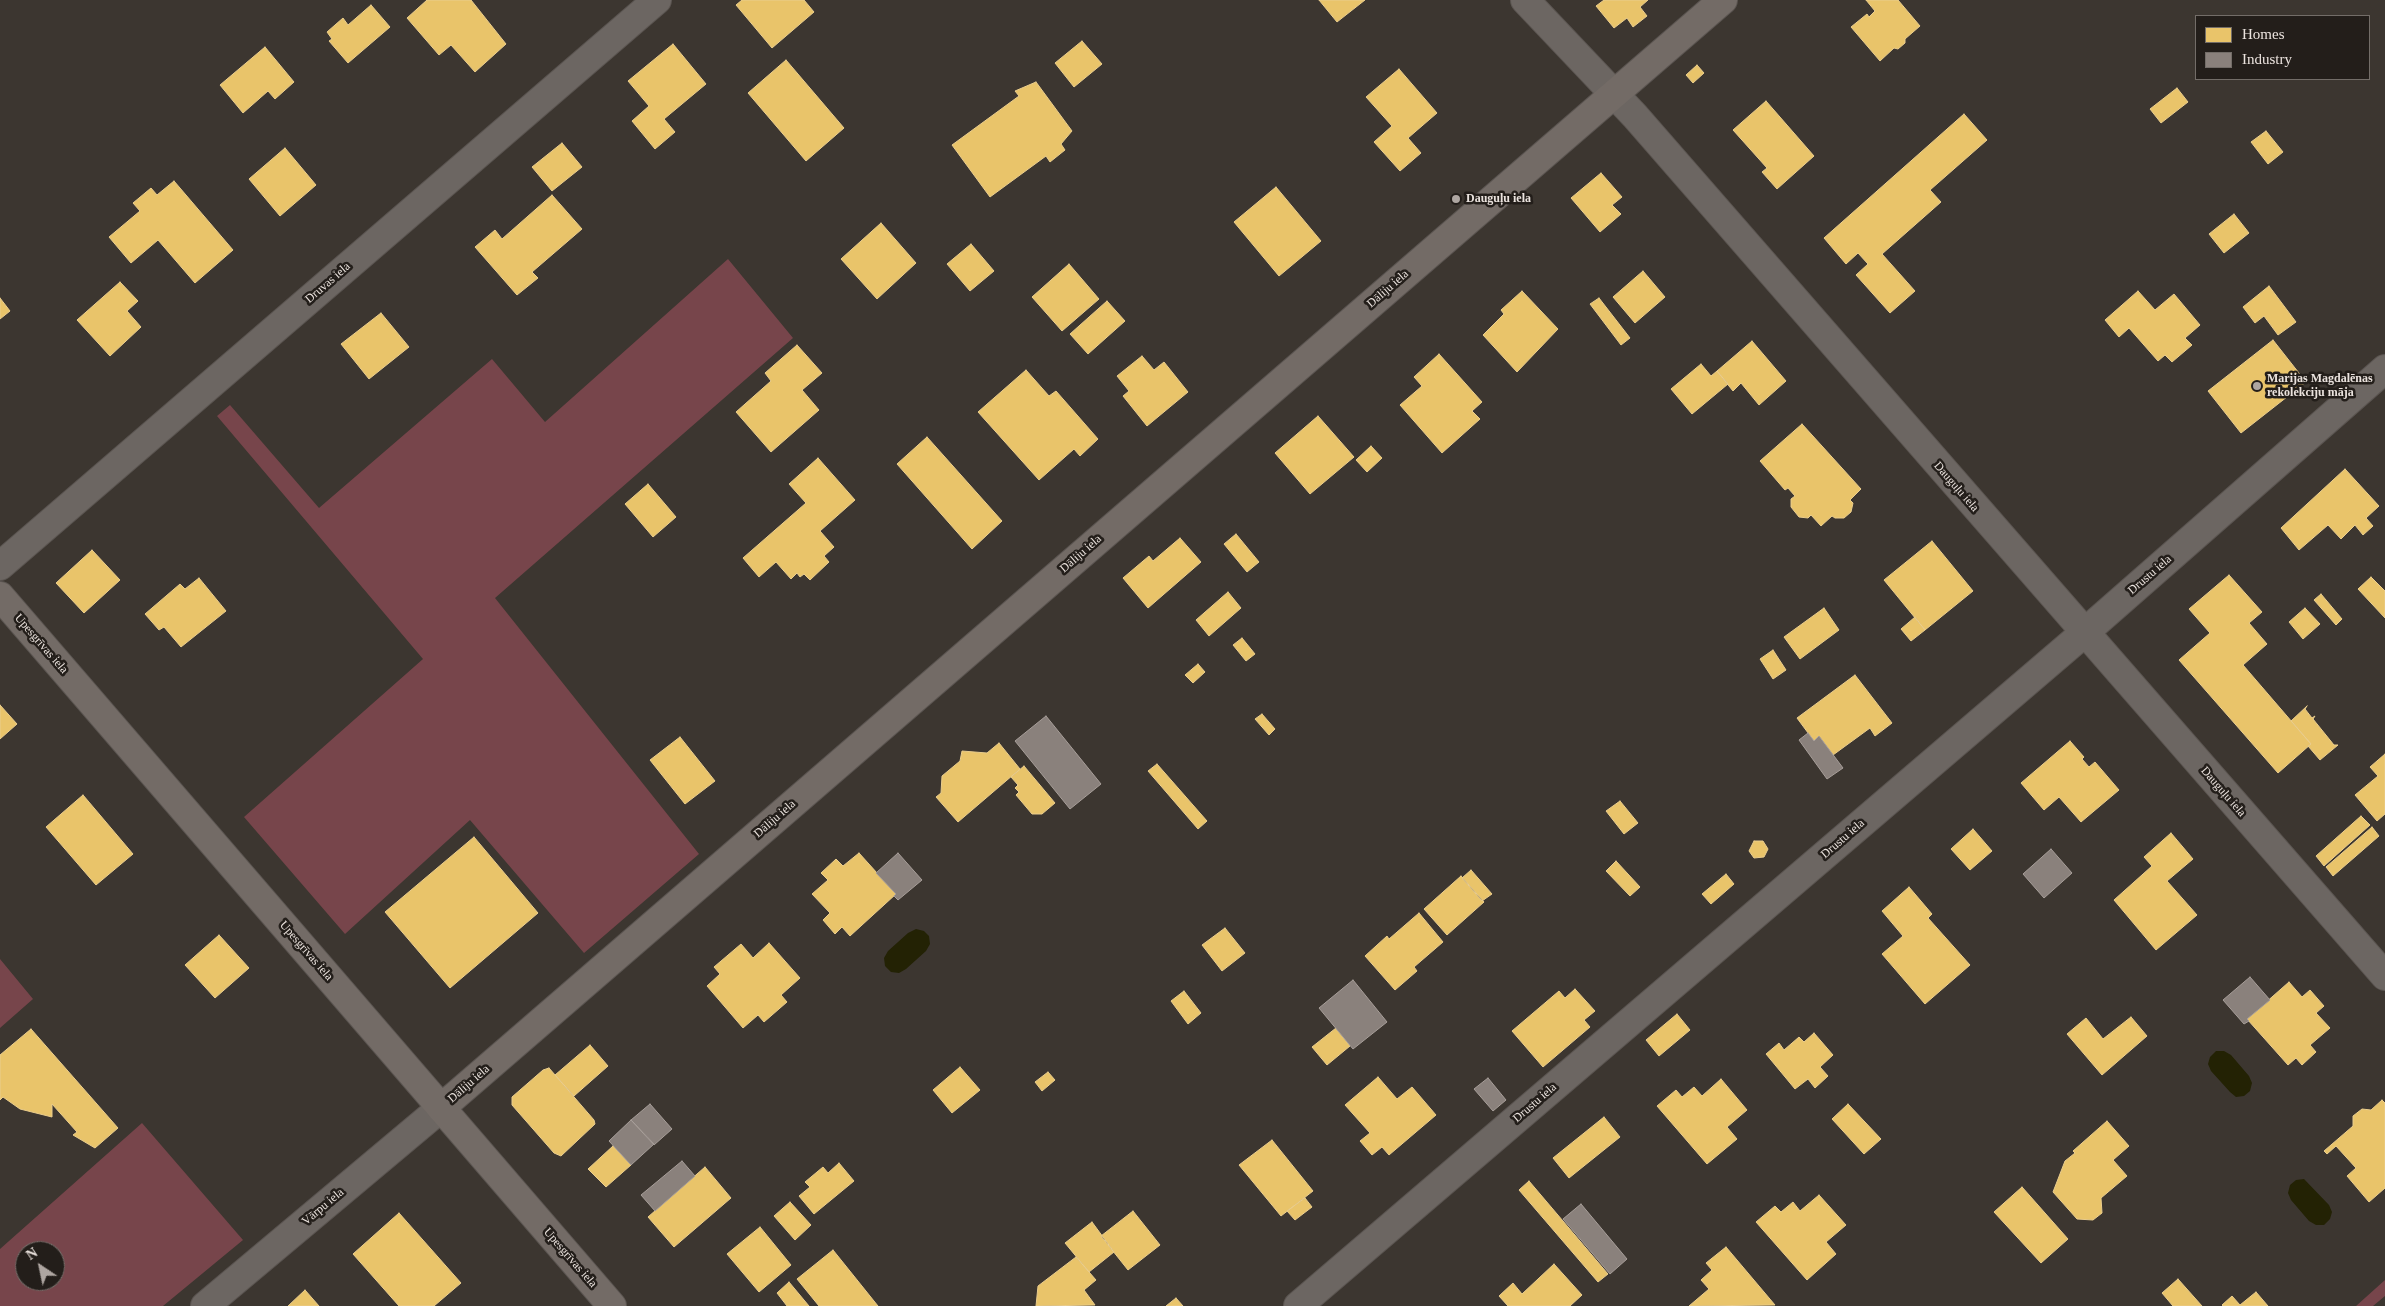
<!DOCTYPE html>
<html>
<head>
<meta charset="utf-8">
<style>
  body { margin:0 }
  #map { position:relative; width:2385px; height:1306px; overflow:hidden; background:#3c3630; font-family:"Times New Roman",serif }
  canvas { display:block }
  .legend { position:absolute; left:2195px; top:15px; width:175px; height:65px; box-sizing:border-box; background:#231e1a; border:1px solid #736d68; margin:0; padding:6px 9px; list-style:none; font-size:15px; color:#ebe3de }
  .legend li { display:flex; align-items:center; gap:10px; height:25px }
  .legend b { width:25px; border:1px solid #736d68 }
  .north { position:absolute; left:15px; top:1241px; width:50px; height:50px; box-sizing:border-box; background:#231e1a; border:1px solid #736d68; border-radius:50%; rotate:326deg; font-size:14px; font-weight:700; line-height:20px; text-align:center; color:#ebe3de }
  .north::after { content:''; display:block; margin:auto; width:18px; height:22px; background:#aea6a1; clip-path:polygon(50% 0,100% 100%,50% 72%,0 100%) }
</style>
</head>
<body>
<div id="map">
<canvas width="2385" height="1306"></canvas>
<ul class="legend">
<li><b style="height:14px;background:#e9c46a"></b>Homes</li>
<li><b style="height:14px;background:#8a817c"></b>Industry</li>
</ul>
<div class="north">N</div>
</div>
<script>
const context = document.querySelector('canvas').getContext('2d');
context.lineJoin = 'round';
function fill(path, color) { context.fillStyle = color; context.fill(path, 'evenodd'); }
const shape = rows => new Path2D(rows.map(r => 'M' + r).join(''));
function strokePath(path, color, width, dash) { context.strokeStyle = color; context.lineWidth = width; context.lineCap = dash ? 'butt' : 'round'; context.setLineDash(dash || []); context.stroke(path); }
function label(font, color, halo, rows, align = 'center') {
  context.font = font + ' "Times New Roman",serif'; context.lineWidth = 5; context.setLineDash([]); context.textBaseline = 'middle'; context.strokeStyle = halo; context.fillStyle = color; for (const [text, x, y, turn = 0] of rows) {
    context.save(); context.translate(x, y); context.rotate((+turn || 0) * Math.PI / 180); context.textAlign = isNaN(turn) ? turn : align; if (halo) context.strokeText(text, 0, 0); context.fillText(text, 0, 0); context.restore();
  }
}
fill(shape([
  [728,259,793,338,495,598,699,854,584,953,470,820,345,934,244,817,423,659,217,416,230,405,319,508,492,359,545,422],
  [0,959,33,999,0,1028],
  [142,1123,243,1240,163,1306,0,1306,0,1249],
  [25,1251,55,1251,55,1281,25,1281],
  [2385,1280,2385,1296,2373,1306,2356,1306]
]), '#77454b');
fill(shape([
  [916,929,924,931,929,936,930,944,926,951,906,969,899,973,891,972,885,966,884,958,888,951,908,933],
  [2216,1051,2224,1051,2231,1055,2249,1076,2252,1083,2250,1091,2244,1096,2236,1097,2230,1092,2211,1071,2208,1064,2210,1057],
  [2304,1179,2329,1205,2332,1212,2330,1219,2324,1225,2316,1225,2309,1221,2291,1200,2288,1193,2290,1185,2296,1180]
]), '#232204');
const homes = shape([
  [427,0,471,0,506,44,475,72,451,45,439,55,407,18,427,0],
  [742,0,804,0,814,12,772,48,736,5,742,0],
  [1319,0,1365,0,1337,22,1319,0],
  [1604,0,1648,0,1640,7,1647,16,1633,27,1627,18,1614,28,1596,6,1604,0],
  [1866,0,1898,0,1920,26,1905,39,1905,43,1898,49,1894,48,1880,61,1851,27,1867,14,1869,17,1875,11,1866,0],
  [371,5,390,27,348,63,329,41,332,39,327,32,343,18,348,25,371,5],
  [1082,41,1102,64,1074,87,1055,63,1082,41],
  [673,44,706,84,664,119,675,132,655,149,632,121,649,106,628,81,673,44],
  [265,47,294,82,275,99,268,91,243,113,220,85,265,47],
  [786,60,844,128,806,161,748,93,786,60],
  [1697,65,1704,73,1693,83,1686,75,1697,65],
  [1399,69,1437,113,1408,138,1421,153,1400,171,1374,142,1392,126,1366,97,1399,69],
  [1036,82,1072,131,1061,144,1065,150,1050,162,1046,156,990,197,952,145,1019,96,1015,91,1036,82],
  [2177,88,2188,102,2161,123,2150,109,2177,88],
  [1766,101,1814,156,1777,189,1762,172,1767,168,1733,130,1766,101],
  [1964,114,1987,140,1930,190,1941,202,1882,254,1915,291,1890,313,1856,275,1868,264,1858,253,1846,264,1824,238,1964,114],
  [2266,131,2283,152,2268,164,2251,142,2266,131],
  [562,143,582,167,552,191,532,167,562,143],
  [285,148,316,185,280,216,249,179,285,148],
  [1601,173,1622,197,1612,205,1621,214,1600,232,1571,198,1601,173],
  [174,181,233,250,195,283,158,240,131,263,109,237,140,211,133,203,151,188,157,195,174,181],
  [1276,187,1321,241,1279,276,1234,222,1276,187],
  [552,195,582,229,532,272,538,278,517,295,475,247,495,230,502,239,552,195],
  [2234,214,2249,233,2224,253,2209,234,2234,214],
  [881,223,916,263,877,299,841,259,881,223],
  [971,244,994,271,970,291,947,264,971,244],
  [1069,264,1099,299,1062,331,1032,297,1069,264],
  [1643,271,1665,297,1635,323,1613,297,1643,271],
  [120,282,138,301,127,311,141,327,110,356,77,320,120,282],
  [2269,286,2296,322,2278,335,2264,316,2255,323,2243,307,2269,286],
  [1522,291,1558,329,1517,372,1483,335,1504,314,1501,310,1522,291],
  [2138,291,2155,310,2174,294,2200,325,2185,338,2192,345,2172,362,2165,355,2158,361,2129,328,2119,337,2105,320,2138,291],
  [0,298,10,311,0,319,0,298],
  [1599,298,1630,338,1621,345,1590,304,1599,298],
  [1107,301,1125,321,1088,354,1070,334,1107,301],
  [381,313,409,347,369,379,341,344,381,313],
  [2273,340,2306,382,2241,433,2208,391,2273,340],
  [1752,341,1786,381,1759,405,1741,383,1733,391,1717,371,1752,341],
  [797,345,822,373,802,390,819,410,771,452,736,412,771,381,765,373,797,345],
  [1439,354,1482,402,1472,411,1480,419,1442,453,1400,405,1422,386,1414,377,1439,354],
  [1142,356,1154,370,1164,362,1188,392,1147,426,1123,396,1129,391,1117,376,1142,356],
  [1701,364,1711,376,1717,371,1728,384,1692,414,1671,389,1701,364],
  [1026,370,1049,396,1056,391,1098,439,1080,456,1074,449,1039,480,978,412,1026,370],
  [1318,416,1354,457,1310,494,1275,453,1318,416],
  [1802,424,1861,489,1850,500,1853,503,1851,512,1844,518,1835,518,1832,516,1821,526,1811,515,1808,518,1799,517,1791,507,1791,499,1795,496,1788,488,1785,490,1760,461,1802,424],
  [927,437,1002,521,972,549,897,464,927,437],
  [1371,446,1382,458,1367,472,1356,460,1371,446],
  [818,458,855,500,820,531,834,547,824,556,829,562,810,580,804,574,800,577,797,573,791,579,776,562,759,577,743,558,806,503,789,484,818,458],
  [2345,469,2379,506,2366,518,2373,526,2363,535,2355,525,2341,539,2328,525,2299,550,2281,528,2345,469],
  [648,484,676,517,653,537,625,504,648,484],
  [1236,534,1259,562,1247,572,1224,544,1236,534],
  [1180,538,1201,562,1148,608,1123,578,1149,556,1153,561,1180,538],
  [1932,541,1973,591,1925,630,1884,580,1932,541],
  [92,550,120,580,84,613,56,583,92,550],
  [2229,575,2262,612,2249,623,2267,644,2243,665,2311,744,2278,773,2179,660,2210,633,2189,609,2229,575],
  [2371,577,2385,591,2385,618,2358,589,2371,577],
  [199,578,226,611,181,647,164,627,159,630,145,614,180,584,185,589,199,578],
  [1228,592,1241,608,1209,636,1196,620,1228,592],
  [2321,594,2342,619,2336,625,2314,600,2321,594],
  [1824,608,1839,630,1800,659,1784,637,1824,608],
  [2305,608,2320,624,2303,639,2289,622,2305,608],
  [1915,617,1925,630,1911,641,1901,629,1915,617],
  [1242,638,1255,654,1246,661,1233,645,1242,638],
  [1773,650,1786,670,1773,679,1760,659,1773,650],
  [1198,664,1205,672,1193,683,1185,675,1198,664],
  [1855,675,1892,723,1875,736,1870,728,1833,755,1819,736,1814,741,1797,718,1855,675],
  [0,705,17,724,0,739,0,705],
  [2307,706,2305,709,2312,718,2315,716,2313,719,2334,745,2338,745,2320,760,2308,746,2311,744,2291,721,2307,706],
  [1262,714,1275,729,1269,735,1255,719,1262,714],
  [680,737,715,781,685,804,650,760,680,737],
  [2070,741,2084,757,2082,759,2089,767,2095,762,2119,790,2081,822,2059,797,2044,810,2021,783,2070,741],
  [999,743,1020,769,958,822,936,797,941,793,942,776,960,761,962,751,987,753,999,743],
  [2385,754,2385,814,2377,821,2355,795,2378,776,2370,767,2385,754],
  [1157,764,1207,821,1198,829,1148,771,1157,764],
  [1024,766,1055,803,1042,814,1032,814,1016,795,1019,792,1015,788,1018,785,1011,777,1024,766],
  [83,795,133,854,96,885,46,827,83,795],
  [1620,801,1638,823,1624,834,1606,811,1620,801],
  [2361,816,2370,825,2324,866,2316,856,2361,816],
  [2372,827,2379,836,2333,876,2326,867,2372,827],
  [1973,829,1992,851,1970,870,1951,849,1973,829],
  [2171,833,2193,859,2167,881,2197,915,2156,950,2114,900,2152,866,2144,857,2171,833],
  [474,837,538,913,450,988,385,912,474,837],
  [1754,841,1763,841,1768,849,1764,857,1754,858,1749,851,1754,841],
  [859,853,896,894,850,936,842,927,835,934,823,920,830,913,812,894,828,880,821,873,836,859,843,866,859,853],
  [1616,861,1640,887,1630,896,1606,871,1616,861],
  [1471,870,1492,894,1482,901,1462,878,1471,870],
  [1726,874,1734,884,1711,904,1702,894,1726,874],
  [1461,876,1484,902,1447,935,1424,909,1461,876],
  [1909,887,1932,914,1928,918,1970,965,1925,1004,1882,954,1903,936,1882,911,1909,887],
  [1419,913,1443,942,1414,967,1417,971,1395,990,1365,956,1387,936,1389,939,1419,913],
  [1225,928,1245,953,1222,971,1202,945,1225,928],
  [219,935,249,968,215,998,185,965,219,935],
  [769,943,800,978,781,995,787,1002,764,1022,758,1015,743,1028,707,986,720,974,714,967,741,944,753,958,769,943],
  [2289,982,2302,997,2310,990,2324,1006,2316,1013,2330,1028,2310,1045,2316,1052,2302,1065,2296,1058,2288,1065,2247,1019,2289,982],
  [1575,989,1595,1011,1584,1020,1590,1027,1543,1067,1512,1031,1559,991,1565,998,1575,989],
  [1184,991,1201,1013,1188,1024,1171,1001,1184,991],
  [1677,1014,1690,1030,1659,1056,1646,1040,1677,1014],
  [2131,1017,2147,1036,2102,1075,2067,1034,2086,1018,2103,1039,2131,1017],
  [1336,1028,1350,1046,1327,1065,1312,1047,1336,1028],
  [31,1029,118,1128,95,1148,73,1135,77,1132,52,1104,52,1117,20,1109,3,1097,0,1100,0,1055,31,1029],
  [1814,1033,1833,1055,1820,1067,1828,1076,1815,1088,1808,1079,1795,1089,1766,1054,1779,1043,1784,1050,1799,1037,1804,1042,1814,1033],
  [590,1045,608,1066,574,1096,555,1075,590,1045],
  [960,1067,980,1090,952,1113,933,1090,960,1067],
  [549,1068,594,1120,595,1124,561,1156,554,1153,512,1105,512,1097,543,1070,549,1068],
  [1048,1072,1055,1080,1042,1091,1035,1082,1048,1072],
  [1378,1077,1397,1099,1412,1087,1436,1115,1389,1155,1382,1147,1372,1155,1360,1141,1370,1133,1345,1105,1378,1077],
  [1721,1079,1747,1110,1727,1127,1737,1139,1707,1164,1657,1106,1676,1090,1682,1097,1694,1087,1702,1096,1721,1079],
  [2382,1100,2385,1103,2385,1188,2369,1202,2347,1176,2356,1168,2336,1146,2327,1154,2324,1151,2353,1126,2353,1116,2362,1109,2371,1110,2382,1100],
  [1848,1104,1881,1139,1864,1154,1832,1119,1848,1104],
  [1604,1117,1620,1137,1569,1178,1553,1158,1604,1117],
  [2107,1121,2129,1146,2113,1160,2127,1176,2101,1198,2102,1213,2093,1220,2077,1219,2053,1192,2065,1161,2075,1153,2073,1151,2107,1121],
  [1272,1140,1313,1191,1281,1216,1239,1165,1272,1140],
  [613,1146,631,1165,606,1187,588,1169,613,1146],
  [839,1163,854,1181,814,1214,799,1196,810,1187,805,1182,823,1167,828,1173,839,1163],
  [705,1167,731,1198,674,1247,648,1217,705,1167],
  [1529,1181,1608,1274,1598,1282,1519,1190,1529,1181],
  [2022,1187,2068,1239,2041,1263,1994,1212,2022,1187],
  [1819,1195,1846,1225,1826,1242,1836,1254,1807,1280,1756,1222,1775,1206,1781,1212,1793,1202,1800,1211,1819,1195],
  [1305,1198,1312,1207,1295,1220,1287,1211,1305,1198],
  [790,1202,811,1225,795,1240,774,1216,790,1202],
  [1133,1211,1160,1245,1128,1270,1101,1236,1133,1211],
  [399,1213,461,1283,434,1306,399,1306,353,1254,399,1213],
  [1092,1222,1114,1252,1089,1272,1065,1243,1092,1222],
  [760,1227,791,1265,759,1292,727,1254,760,1227],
  [1726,1247,1775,1305,1689,1306,1709,1289,1701,1280,1712,1270,1706,1263,1726,1247],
  [833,1250,878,1306,819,1306,797,1279,833,1250],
  [1076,1257,1096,1280,1084,1290,1095,1305,1036,1306,1038,1286,1076,1257],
  [1554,1264,1582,1295,1570,1306,1508,1306,1499,1296,1513,1283,1522,1294,1554,1264],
  [2178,1279,2202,1306,2173,1306,2162,1293,2178,1279],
  [789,1282,809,1306,787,1306,777,1293,789,1282],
  [305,1290,319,1306,288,1306,305,1290],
  [2256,1292,2268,1306,2223,1306,2222,1305,2232,1296,2240,1305,2256,1292],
  [1176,1298,1183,1306,1166,1306,1176,1298]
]);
fill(homes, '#e9c46a');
strokePath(homes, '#eacd8d', 1);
const industry = shape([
  [1046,716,1101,784,1070,809,1015,741,1046,716],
  [1808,733,1814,741,1819,736,1843,768,1827,779,1799,740,1808,733],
  [2051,849,2072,873,2044,898,2023,874,2051,849],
  [898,853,922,880,898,900,894,896,896,894,876,873,898,853],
  [2250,977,2270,1000,2247,1019,2249,1021,2244,1024,2223,1000,2250,977],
  [1353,980,1387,1022,1353,1049,1319,1008,1353,980],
  [1488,1078,1506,1100,1493,1111,1474,1089,1488,1078],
  [650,1104,672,1129,654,1145,631,1120,650,1104],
  [631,1120,654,1144,631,1165,609,1141,631,1120],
  [682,1161,695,1176,655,1211,641,1195,682,1161],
  [1581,1204,1627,1259,1610,1274,1563,1219,1581,1204]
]);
fill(industry, '#8a817c');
strokePath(industry, '#a79e99', 1);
const street = shape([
  [1525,0,1635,116,2385,976],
  [0,566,657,0],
  [205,1306,441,1108],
  [1298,1306,2084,633,2385,369]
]);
const secondary = shape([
  [0,596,612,1306],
  [441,1108,1723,0]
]);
strokePath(street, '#5b5551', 30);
strokePath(secondary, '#5b5551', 30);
strokePath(street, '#6c6662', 28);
strokePath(secondary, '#736b66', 28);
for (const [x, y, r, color] of [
  [1456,199,5,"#aea6a1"],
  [2257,386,5,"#aea6a1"]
]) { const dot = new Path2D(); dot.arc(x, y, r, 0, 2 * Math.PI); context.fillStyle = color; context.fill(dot); strokePath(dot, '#231e1a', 2); }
label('bold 12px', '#ebe3de', '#231e1a', [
  ["Dauguļu iela",1466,199],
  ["Marijas Magdalēnas",2267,379],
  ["rekolekciju māja",2267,393]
], 'left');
label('12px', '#ebe3de', '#231e1a', [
  ["Druvas iela",328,283,-41],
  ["Dāliju iela",1388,289,-41],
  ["Dauguļu iela",1956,487,49],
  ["Dāliju iela",1081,554,-41],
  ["Drustu iela",2150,575,-41],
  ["Upesgrīvas iela",41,644,49],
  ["Dauguļu iela",2223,792,49],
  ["Dāliju iela",775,819,-41],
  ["Drustu iela",1843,839,-41],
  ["Upesgrīvas iela",306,951,49],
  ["Dāliju iela",469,1084,-41],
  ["Drustu iela",1535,1103,-41],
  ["Vārpu iela",323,1207,-40],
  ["Upesgrīvas iela",570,1258,49]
]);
</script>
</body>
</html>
